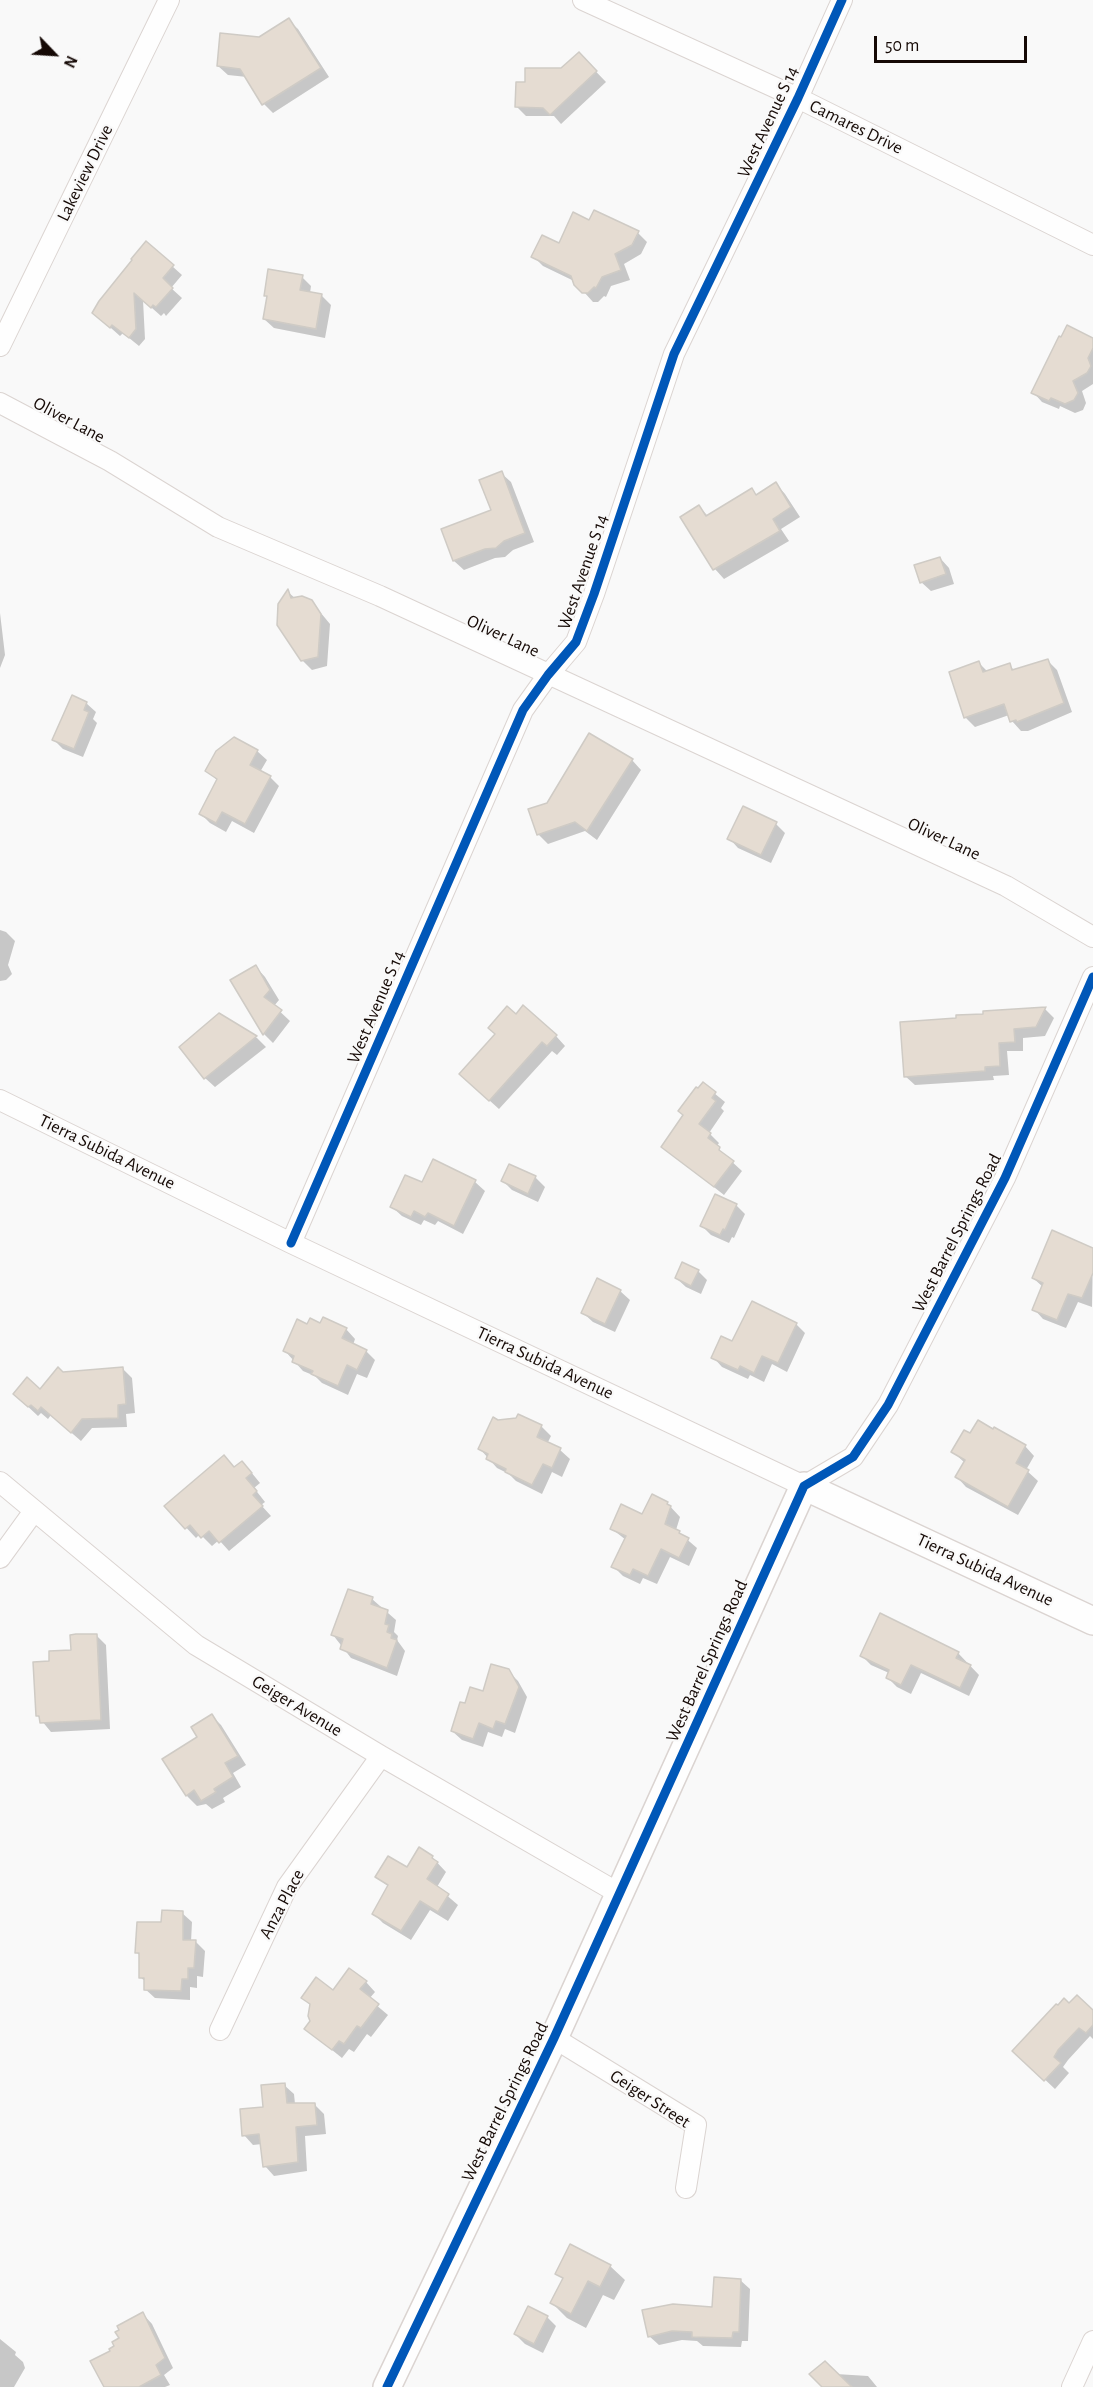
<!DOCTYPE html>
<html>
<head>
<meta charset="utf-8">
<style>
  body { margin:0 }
  #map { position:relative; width:1093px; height:2387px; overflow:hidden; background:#f9f9f9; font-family:"Alegreya Sans",sans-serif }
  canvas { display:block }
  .north { position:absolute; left:24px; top:24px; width:60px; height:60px; -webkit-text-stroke:4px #f9f9f9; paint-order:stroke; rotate:115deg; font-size:16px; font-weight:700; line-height:24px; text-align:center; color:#150905 }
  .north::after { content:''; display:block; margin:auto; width:21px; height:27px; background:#150905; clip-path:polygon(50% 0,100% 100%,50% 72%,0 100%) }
  .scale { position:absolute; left:874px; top:36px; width:153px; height:27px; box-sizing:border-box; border:3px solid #150905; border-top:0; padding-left:8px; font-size:18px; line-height:21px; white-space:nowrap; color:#150905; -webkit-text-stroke:4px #f9f9f9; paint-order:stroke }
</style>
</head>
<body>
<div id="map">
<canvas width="1093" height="2387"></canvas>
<div class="north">N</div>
<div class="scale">50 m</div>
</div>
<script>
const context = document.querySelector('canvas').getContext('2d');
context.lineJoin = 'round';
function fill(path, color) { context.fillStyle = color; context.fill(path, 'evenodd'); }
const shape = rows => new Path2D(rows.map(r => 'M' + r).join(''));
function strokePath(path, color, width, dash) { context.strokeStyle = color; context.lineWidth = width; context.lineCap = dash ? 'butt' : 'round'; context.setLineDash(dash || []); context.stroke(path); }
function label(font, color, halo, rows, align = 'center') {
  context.font = font + ' "Alegreya Sans",sans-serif'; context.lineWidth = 4.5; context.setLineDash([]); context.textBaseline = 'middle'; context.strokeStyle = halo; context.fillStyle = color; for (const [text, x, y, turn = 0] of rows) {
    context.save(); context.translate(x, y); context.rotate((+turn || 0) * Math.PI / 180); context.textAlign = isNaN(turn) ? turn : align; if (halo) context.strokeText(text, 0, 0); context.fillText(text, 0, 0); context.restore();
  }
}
fill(shape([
  [288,20,298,29,329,77,273,113,264,104,247,77,228,75,218,66],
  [579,54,606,82,561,124,554,116,526,116,517,107,526,84,562,70],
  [590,222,638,233,647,242,641,254,624,264,630,280,611,286,606,297,604,296,598,302,593,302,574,281,543,266,533,256,559,245],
  [172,266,182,275,171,288,182,298,166,316,164,313,161,316,143,300,145,339,139,346,123,333,120,336,94,313],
  [302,277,311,286,310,293,321,295,331,305,325,338,274,328,264,319,268,298,265,295],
  [1093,339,1093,384,1082,391,1086,403,1083,410,1075,413,1060,406,1059,409,1042,402,1033,392],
  [501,473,511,482,534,542,513,550,505,557,495,558,464,570,454,561,493,511],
  [776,484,785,494,800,517,781,529,789,541,724,579,715,569,682,517,699,507,708,516,752,490,757,496],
  [940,558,949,568,954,584,931,591,921,582],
  [288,592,296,599,311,601,330,624,327,666,312,670,302,660],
  [0,613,5,655,0,668],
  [1048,661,1057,670,1072,712,1028,731,1021,731,1012,721,1009,715,975,727,966,718,951,673,979,663,988,672,1009,665,1015,671],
  [86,703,96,712,93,719,97,723,83,757,63,749,54,740],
  [257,751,267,760,260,772,270,777,279,786,254,833,232,821,226,832,210,823,201,814,218,781,207,771],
  [632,760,641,770,597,840,585,831,548,844,538,834,548,804],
  [776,824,785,833,771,863,738,848,729,838],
  [0,930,6,932,15,941,8,965,12,974,6,980,0,981],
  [256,967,265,977,279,1000,274,1006,290,1021,273,1043,264,1034,232,981],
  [1045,1009,1054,1018,1045,1036,1023,1038,1023,1051,1007,1051,1009,1075,993,1076,994,1080,915,1085,905,1076,958,1019,984,1015,984,1013],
  [220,1015,257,1038,266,1047,215,1087,205,1078],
  [516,1016,556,1036,565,1046,557,1055,552,1051,499,1109,470,1083],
  [703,1084,725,1102,721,1108,724,1111,709,1133,719,1143,716,1147,742,1171,724,1195,663,1147,685,1115],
  [433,1161,475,1182,485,1191,463,1234,438,1221,435,1225,424,1220,421,1225,402,1216,392,1207,422,1184],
  [510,1166,535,1177,545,1187,538,1202,512,1190,503,1181],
  [736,1205,745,1214,734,1238,732,1237,729,1243,711,1235,701,1225],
  [1093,1250,1092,1307,1078,1302,1066,1328,1043,1319,1034,1309,1043,1287,1033,1278],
  [698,1271,707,1280,701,1294,686,1287,676,1278],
  [620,1291,630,1300,615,1332,593,1322,583,1313],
  [796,1324,805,1333,787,1372,772,1364,764,1382,750,1375,748,1379,722,1367,713,1357,733,1343],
  [321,1325,346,1329,355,1339,353,1345,366,1351,375,1360,367,1378,357,1374,348,1395,322,1383,315,1376,303,1371,285,1351,308,1326],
  [123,1369,132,1378,135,1413,126,1414,127,1427,92,1428,81,1441,51,1415,48,1419,41,1413,38,1416,24,1403,62,1373],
  [541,1426,551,1436,547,1444,560,1450,570,1459,562,1477,552,1472,542,1494,516,1481,509,1474,497,1468,480,1449],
  [1025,1446,1034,1456,1026,1470,1038,1481,1018,1515,966,1487,957,1477,965,1463,953,1452],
  [235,1469,251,1472,260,1483,254,1488,265,1502,261,1505,271,1516,229,1551,219,1540,212,1546,200,1534,196,1538,166,1506],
  [667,1503,680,1517,676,1530,697,1548,689,1566,670,1557,657,1584,643,1578,640,1584,623,1576,613,1566,626,1540,612,1529],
  [372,1599,396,1620,394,1632,398,1636,397,1640,405,1651,397,1676,351,1658,333,1635],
  [96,1635,106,1645,110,1729,51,1732,37,1715,51,1663],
  [958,1653,979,1675,969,1696,921,1673,911,1694,897,1687,887,1677,889,1673,871,1665,862,1656],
  [508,1671,518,1681,527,1697,515,1733,505,1729,502,1737,488,1732,483,1747,462,1740,452,1731,466,1705],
  [212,1716,221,1725,246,1765,233,1773,241,1787,223,1798,225,1802,212,1809,206,1804,197,1806,187,1796,164,1760,199,1738],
  [432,1857,446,1872,437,1887,458,1905,448,1921,430,1910,411,1940,383,1923,374,1914,389,1887,377,1877,407,1869],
  [182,1913,192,1922,191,1942,196,1942,205,1951,203,1977,197,1976,197,1988,190,1987,190,2000,155,1998,145,1989,146,1982,140,1977,141,1956,137,1953,163,1924],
  [366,1982,375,1992,369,1999,388,2015,371,2037,367,2034,354,2052,349,2049,342,2058,306,2029,312,2021,311,2006,303,1998],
  [1069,2005,1093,2012,1093,2039,1090,2036,1068,2060,1063,2067,1069,2073,1055,2089,1024,2060],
  [284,2085,294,2094,295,2104,314,2104,324,2114,326,2134,305,2136,307,2171,274,2176,265,2166,262,2144,253,2145,244,2135],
  [610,2266,625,2280,614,2300,603,2295,586,2328,567,2318,552,2303,564,2280,557,2273],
  [740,2280,750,2289,748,2341,742,2341,741,2347,703,2346,697,2341,682,2340,659,2345,649,2336,714,2308],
  [143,2314,152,2324,173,2368,164,2375,170,2385,165,2387,106,2387,112,2351,121,2339,121,2331],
  [547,2317,556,2326,543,2353,525,2344,515,2334],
  [0,2339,16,2352,15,2355,23,2362,25,2368,14,2387,0,2387],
  [836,2374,868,2376,877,2387,823,2387]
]), '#0003');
const building = shape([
  [289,18,321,68,262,105,240,69,217,66,220,33,259,37,289,18],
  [579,52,597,71,550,115,543,108,515,107,516,82,525,82,525,68,561,68,579,52],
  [594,210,639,231,632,245,615,254,621,270,602,277,596,288,594,287,588,293,582,293,574,285,571,276,531,257,542,235,559,243,573,212,589,220,594,210],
  [146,241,174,265,163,278,173,288,156,307,153,305,151,308,134,293,136,329,129,338,112,325,110,328,92,313,99,301,132,260,131,259,146,241],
  [268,269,303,275,300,290,322,294,316,329,263,319,267,296,264,296,268,269],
  [1067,325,1093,338,1093,348,1088,358,1091,366,1087,373,1073,381,1078,393,1074,400,1065,404,1051,398,1049,401,1031,393,1059,336,1061,337,1067,325],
  [502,471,525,533,504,541,496,548,485,549,453,561,441,529,491,510,479,480,502,471],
  [776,482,791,507,773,519,780,531,713,570,680,517,699,505,706,516,752,488,756,495,776,482],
  [940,557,946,574,920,583,914,565,940,557],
  [288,589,291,598,302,596,312,600,321,614,318,657,301,661,277,625,278,604,288,589],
  [1048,659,1064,703,1017,722,1016,720,1010,722,1004,704,964,718,949,672,979,661,983,672,1010,663,1012,670,1048,659],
  [72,695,87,702,84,710,89,712,74,749,52,740,72,695],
  [589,733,633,759,587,831,575,822,537,835,528,809,547,803,589,733],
  [234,737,258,750,250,765,271,776,245,824,222,812,216,823,199,814,217,779,205,771,216,751,234,737],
  [743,806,777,822,761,855,727,839,743,806],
  [256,965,270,990,264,997,282,1010,263,1035,230,980,256,965],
  [523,1005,557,1035,547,1046,542,1042,489,1101,459,1074,495,1034,488,1028,507,1006,516,1014,523,1005],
  [1046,1007,1036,1027,1014,1029,1015,1042,999,1043,1000,1066,985,1067,985,1071,904,1077,900,1022,956,1018,956,1015,983,1014,983,1011,1046,1007],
  [219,1013,257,1036,204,1079,179,1047,219,1013],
  [703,1082,716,1092,712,1098,716,1101,699,1124,711,1133,708,1138,720,1147,719,1150,734,1161,714,1187,661,1147,683,1115,678,1111,696,1087,698,1088,703,1082],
  [433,1159,476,1180,454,1226,428,1213,425,1217,414,1211,411,1217,390,1207,405,1175,422,1182,433,1159],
  [509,1164,536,1176,528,1194,501,1181,509,1164],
  [715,1194,737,1204,725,1230,723,1229,720,1235,700,1226,715,1194],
  [1052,1230,1093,1248,1093,1273,1082,1298,1068,1294,1057,1320,1032,1310,1043,1283,1032,1278,1052,1230],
  [682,1262,699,1270,691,1286,675,1278,682,1262],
  [597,1278,621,1290,605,1324,581,1313,597,1278],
  [752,1301,797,1323,778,1363,762,1356,754,1373,740,1366,738,1370,711,1358,721,1336,732,1341,752,1301],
  [323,1317,347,1328,342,1338,367,1350,357,1370,347,1365,338,1386,311,1374,313,1371,292,1362,294,1356,283,1351,297,1319,307,1324,310,1318,320,1323,323,1317],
  [58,1367,63,1372,123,1367,126,1404,118,1405,118,1418,82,1419,71,1433,41,1407,38,1411,31,1405,28,1407,13,1394,27,1377,40,1389,58,1367],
  [518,1414,542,1425,537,1437,561,1448,552,1468,543,1464,532,1485,505,1472,506,1469,486,1459,488,1454,478,1449,493,1417,498,1420,516,1418,518,1414],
  [978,1420,993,1429,994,1427,1026,1445,1016,1463,1029,1470,1008,1507,955,1477,965,1460,951,1452,964,1430,970,1433,978,1420],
  [224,1455,234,1467,242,1461,252,1473,246,1478,257,1491,253,1495,263,1506,219,1543,209,1531,201,1538,190,1525,185,1529,164,1506,224,1455],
  [652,1494,668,1502,667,1504,671,1506,665,1524,680,1531,679,1533,689,1538,679,1558,661,1549,648,1576,633,1569,630,1575,611,1567,626,1536,610,1529,621,1504,642,1514,652,1494],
  [348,1589,373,1597,371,1604,388,1610,385,1624,389,1625,387,1632,392,1634,391,1638,397,1640,387,1668,340,1649,343,1639,331,1635,348,1589],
  [880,1613,959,1652,956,1658,971,1665,960,1688,911,1665,901,1685,886,1678,889,1670,860,1656,880,1613],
  [76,1634,97,1634,101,1720,40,1723,39,1716,36,1716,33,1662,49,1661,49,1651,71,1650,70,1635,76,1634],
  [491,1664,509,1669,519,1687,505,1724,496,1721,493,1729,479,1723,473,1739,451,1731,460,1702,465,1703,470,1687,483,1691,491,1664],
  [212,1714,238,1756,225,1763,233,1777,214,1789,216,1792,201,1801,194,1790,186,1796,162,1759,197,1737,191,1727,212,1714],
  [419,1847,433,1856,432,1858,438,1862,427,1879,449,1894,438,1912,420,1901,401,1931,372,1914,388,1885,375,1877,388,1856,407,1867,419,1847],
  [162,1910,183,1911,183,1940,196,1940,194,1968,188,1968,188,1979,182,1979,181,1991,144,1990,144,1978,139,1978,139,1953,135,1953,137,1922,161,1922,162,1910],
  [349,1968,367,1981,360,1989,379,2004,361,2028,357,2026,344,2044,339,2041,332,2050,304,2029,310,2021,308,2016,310,2004,301,1998,316,1977,333,1990,349,1968],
  [1077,1995,1093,2010,1093,2025,1086,2033,1079,2028,1058,2050,1054,2057,1061,2063,1044,2081,1012,2051,1056,2004,1058,2005,1064,1998,1069,2003,1077,1995],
  [285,2083,287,2103,315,2103,317,2125,296,2127,298,2162,263,2167,259,2134,242,2136,240,2109,263,2107,261,2085,285,2083],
  [570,2244,611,2265,600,2287,588,2281,571,2314,550,2303,563,2278,555,2274,570,2244],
  [714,2277,741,2279,739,2332,733,2332,732,2338,692,2337,692,2332,672,2331,648,2337,642,2310,673,2304,712,2307,714,2277],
  [528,2306,548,2316,534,2344,514,2334,528,2306],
  [143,2312,165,2358,156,2365,161,2375,139,2387,104,2387,90,2361,110,2351,109,2349,114,2346,112,2342,119,2338,115,2332,119,2330,117,2326,143,2312],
  [825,2361,852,2387,822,2387,809,2374,825,2361]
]);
fill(building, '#e5dcd2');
strokePath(building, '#cfcbc5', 1.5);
const street = shape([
  [583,0,798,98,1093,245],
  [0,346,169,0],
  [0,403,110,461,218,527,380,596,1006,886,1093,937],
  [0,1100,291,1243,804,1486,853,1457,888,1405,1005,1178,1093,977],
  [291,1243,523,710,548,675,576,642,594,594,674,354,798,98,842,0],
  [0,1482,196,1645,381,1756,620,1894],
  [0,1558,34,1511],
  [220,2030,287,1887,381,1756],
  [554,2038,696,2125,686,2188],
  [1072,2387,1093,2341]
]);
const secondary = shape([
  [387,2387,554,2038,804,1486,1093,1621]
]);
strokePath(street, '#dbd4d1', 22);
strokePath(secondary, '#dbd4d1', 30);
strokePath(street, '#fefefe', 20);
strokePath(secondary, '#fefefe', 27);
strokePath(shape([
  [291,1243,523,710,548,675,576,642,594,594,674,354,798,98,842,0],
  [387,2387,554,2038,804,1486,853,1457,888,1405,1005,1178,1093,977]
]), '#0057b8', 9);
label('18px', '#150905', '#f9f9f9', [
  ["West Avenue S 14",768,122,-65],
  ["Camares Drive",856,127,26],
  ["Lakeview Drive",85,173,-64],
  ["Oliver Lane",69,420,28],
  ["West Avenue S 14",583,572,-71],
  ["Oliver Lane",503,636,25],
  ["Oliver Lane",944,839,25],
  ["West Avenue S 14",376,1007,-67],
  ["Tierra Subida Avenue",107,1152,26],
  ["West Barrel Springs Road",957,1233,-63],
  ["Tierra Subida Avenue",545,1363,25],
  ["Tierra Subida Avenue",985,1570,25],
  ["West Barrel Springs Road",707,1661,-66],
  ["Geiger Avenue",297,1706,31],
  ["Anza Place",282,1904,-62],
  ["Geiger Street",650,2099,33],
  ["West Barrel Springs Road",505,2102,-64]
]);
</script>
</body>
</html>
